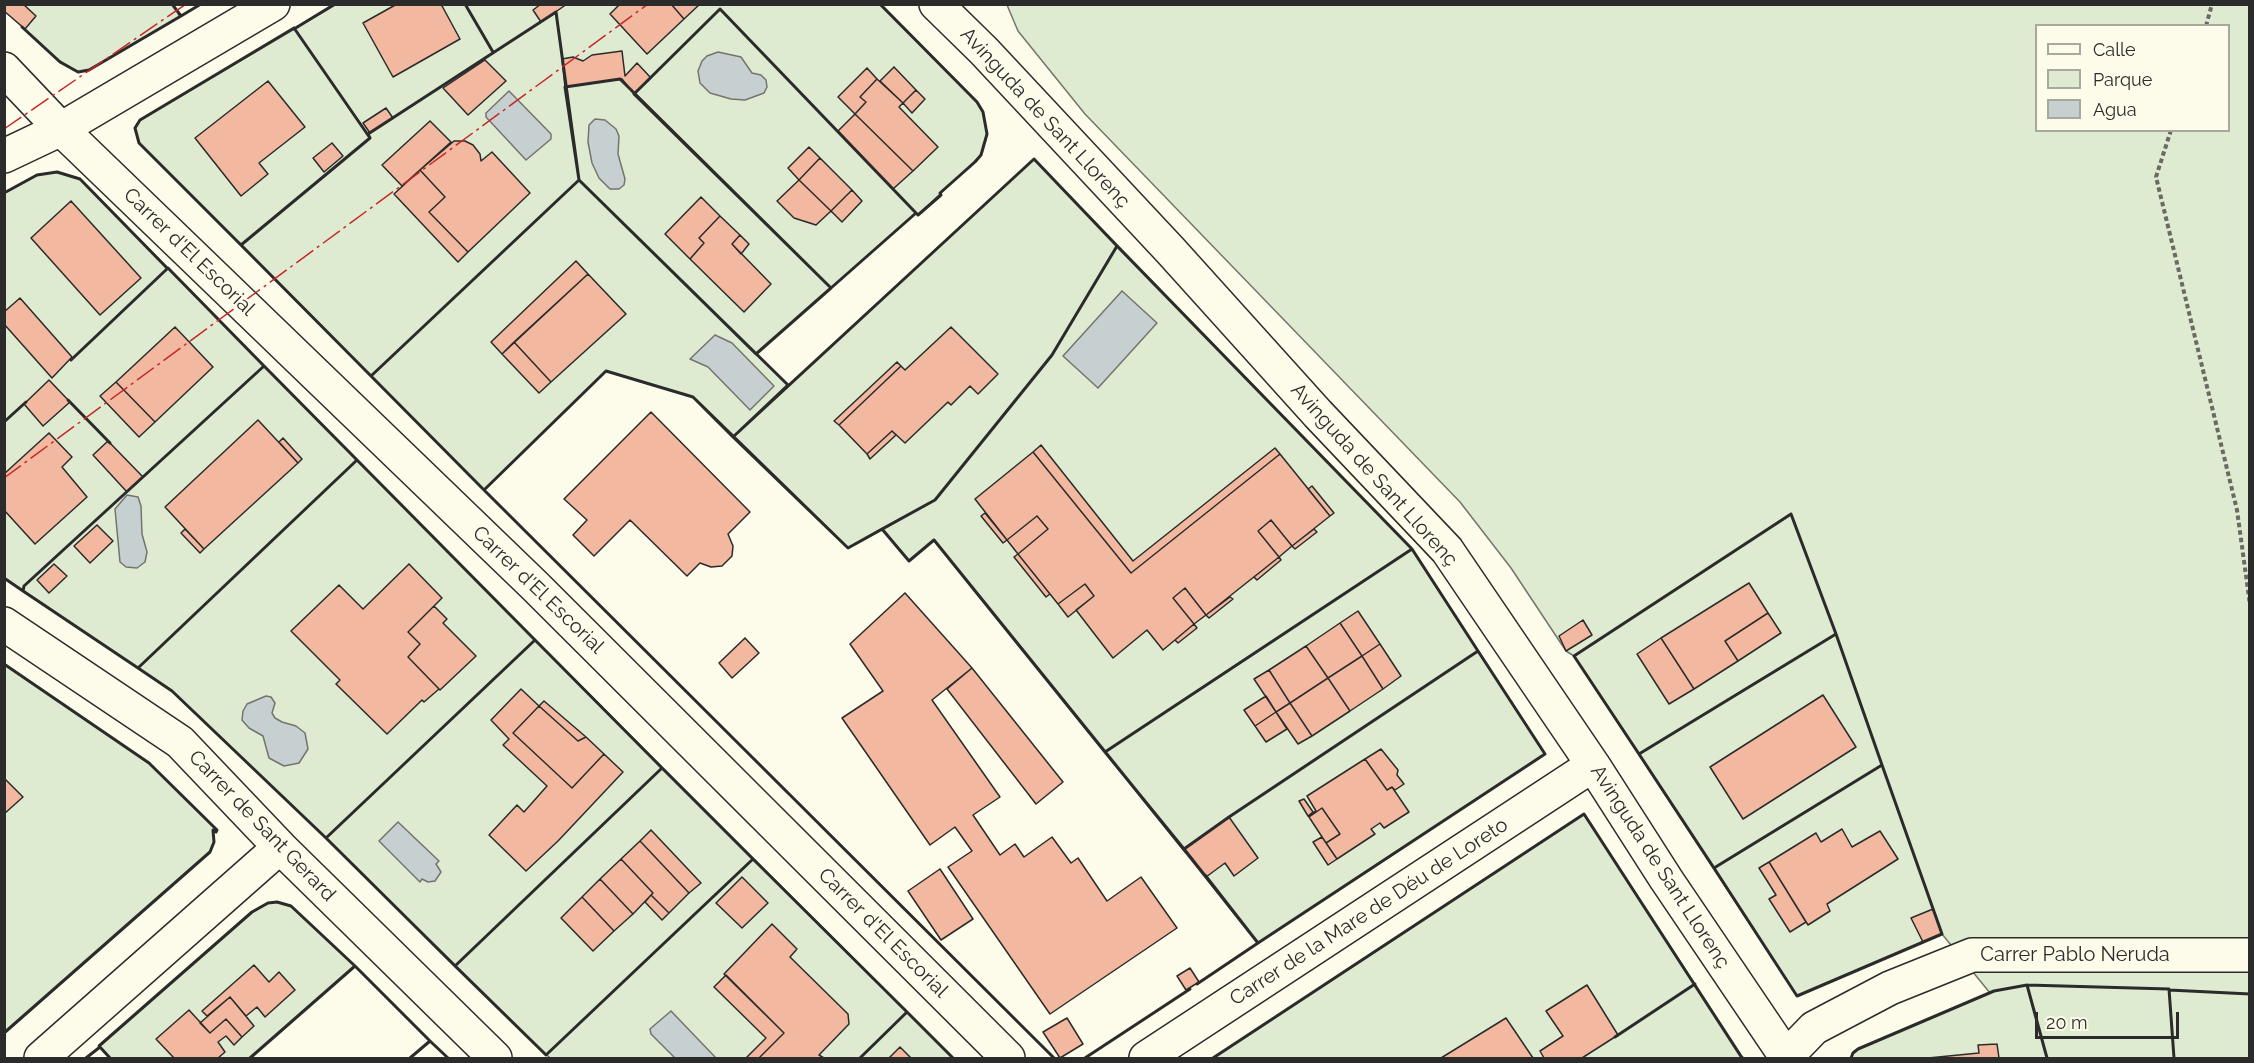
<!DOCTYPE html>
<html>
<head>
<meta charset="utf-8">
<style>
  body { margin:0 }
  #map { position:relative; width:2254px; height:1063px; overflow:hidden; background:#fdfbea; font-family:Raleway,sans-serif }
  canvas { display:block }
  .frame { position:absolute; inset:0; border:6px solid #2b2b2b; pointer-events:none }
  .legend { position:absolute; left:2035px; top:24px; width:195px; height:108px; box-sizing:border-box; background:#fdfbea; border:2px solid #a9a89e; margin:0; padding:8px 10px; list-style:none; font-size:18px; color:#2b2b2b }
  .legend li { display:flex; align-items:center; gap:12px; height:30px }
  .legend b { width:30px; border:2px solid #a9a89e }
  .scale { position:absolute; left:2035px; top:1012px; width:144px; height:27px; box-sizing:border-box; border:3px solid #2b2b2b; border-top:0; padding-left:8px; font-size:18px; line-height:21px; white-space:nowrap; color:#2b2b2b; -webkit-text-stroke:4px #fdfbea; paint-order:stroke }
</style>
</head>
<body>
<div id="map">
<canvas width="2254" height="1063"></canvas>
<div class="frame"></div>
<ul class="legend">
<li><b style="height:8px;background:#fdfbea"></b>Calle</li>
<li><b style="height:16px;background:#deebd1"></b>Parque</li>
<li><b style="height:16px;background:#c7d0d0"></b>Agua</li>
</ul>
<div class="scale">20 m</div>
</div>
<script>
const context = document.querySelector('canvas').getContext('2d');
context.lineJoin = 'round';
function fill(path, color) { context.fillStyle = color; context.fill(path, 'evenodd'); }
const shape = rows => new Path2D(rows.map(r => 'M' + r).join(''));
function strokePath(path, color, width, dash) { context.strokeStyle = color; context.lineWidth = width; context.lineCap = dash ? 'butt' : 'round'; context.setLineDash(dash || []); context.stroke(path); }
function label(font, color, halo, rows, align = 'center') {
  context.font = font + ' Raleway,sans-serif'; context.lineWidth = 4.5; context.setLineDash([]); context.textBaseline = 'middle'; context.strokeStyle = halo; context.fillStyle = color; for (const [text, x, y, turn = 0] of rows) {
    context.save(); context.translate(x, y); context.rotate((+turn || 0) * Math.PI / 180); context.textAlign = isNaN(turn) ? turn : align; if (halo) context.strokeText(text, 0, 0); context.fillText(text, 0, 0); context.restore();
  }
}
const green = shape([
  [5,4,172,4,181,16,89,70,78,72,60,61,5,11,5,4],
  [335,5,880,5,977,102,983,112,987,134,981,155,918,215,916,213,756,354,788,385,1034,159,1412,549,1545,754,1258,943,934,540,909,561,882,529,848,548,693,397,606,371,484,490,139,143,135,128,140,120,335,5],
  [1007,5,2249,5,2249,1058,1851,1058,1853,1053,1858,1049,1990,993,1942,934,1797,996,1574,656,1566,651,1511,568,1460,502,1085,114,1018,31,1007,5],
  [2036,26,2228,26,2228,130,2036,130,2036,26],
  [57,172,80,179,535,640,953,1058,550,1058,326,838,172,691,5,578,4,193,37,175,57,172],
  [4,664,149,763,217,830,216,832,213,831,214,842,210,852,5,1033,4,664],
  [1584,814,1743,1058,1213,1058,1584,814],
  [277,902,291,906,355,966,250,1058,110,1058,99,1046,252,912,268,903,277,902]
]);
fill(green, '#deebd1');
strokePath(green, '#74746e', 1.5);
const water = shape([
  [718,52,741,57,752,73,761,75,766,80,767,87,764,93,745,100,731,99,710,93,700,83,698,71,702,61,707,56,718,52],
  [509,91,551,134,551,139,526,160,486,117,486,113,509,91],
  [595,119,605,120,616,129,619,136,618,154,625,179,624,185,619,189,610,189,599,178,592,163,588,142,589,125,595,119],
  [1122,291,1157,323,1098,388,1063,356,1122,291],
  [715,335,732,343,774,386,750,410,708,367,690,359,715,335],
  [127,495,138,497,141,506,142,534,147,552,145,562,137,568,126,567,120,562,115,509,127,495],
  [266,696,271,697,275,703,272,713,275,718,282,722,296,726,305,733,308,749,299,763,284,766,269,758,263,736,249,728,242,720,243,711,247,704,266,696],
  [398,822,439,861,436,864,441,872,435,881,428,882,422,879,420,882,379,841,398,822],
  [671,1011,716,1058,675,1058,651,1034,650,1029,671,1011]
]);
fill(water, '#c7d0d0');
strokePath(water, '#74746e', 1.5);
const building = shape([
  [4,4,23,4,36,16,25,29,4,11,4,4],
  [397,4,441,4,460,39,393,77,363,23,397,4],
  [541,4,567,4,541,22,533,10,541,4],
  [620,4,671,4,684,19,647,54,610,14,620,4],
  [671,4,700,4,684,19,671,4],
  [622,51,625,76,637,63,651,78,634,94,622,79,565,87,562,59,573,57,583,61,592,55,622,51],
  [485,60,506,81,468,115,443,88,485,60],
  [894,67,916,90,903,103,880,81,894,67],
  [867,68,877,79,860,97,866,102,855,114,838,97,867,68],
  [877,79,903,103,899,107,938,147,913,171,855,114,866,102,860,97,877,79],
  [268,81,305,127,259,163,268,174,241,196,195,138,268,81],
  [916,90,925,99,912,113,903,103,916,90],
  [386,108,393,118,370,133,363,123,386,108],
  [855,114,913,171,893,189,838,131,855,114],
  [430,121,451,142,402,186,382,165,430,121],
  [454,141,465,141,473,145,480,154,481,161,492,152,530,193,468,252,429,212,445,197,420,170,454,141],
  [332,143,343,156,324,172,313,158,332,143],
  [809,147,820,158,799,180,788,168,809,147],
  [820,158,852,190,831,211,799,180,820,158],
  [420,170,445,197,429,212,468,252,458,262,394,194,420,170],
  [799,180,831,211,816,225,794,218,777,201,799,180],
  [852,190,862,201,842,222,831,211,852,190],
  [701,197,720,216,699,238,704,243,690,259,665,234,701,197],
  [71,201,141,278,100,315,31,238,71,201],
  [720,216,740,235,732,244,771,284,744,312,690,259,704,243,699,238,720,216],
  [740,235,749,244,741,254,732,244,740,235],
  [576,261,588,274,502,354,491,342,576,261],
  [588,274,626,314,551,382,514,342,588,274],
  [20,298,72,357,52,378,4,324,4,312,20,298],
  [175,327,213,367,155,422,116,382,175,327],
  [951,327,998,374,978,394,970,386,951,405,948,402,905,443,892,431,867,454,839,425,901,366,905,370,951,327],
  [514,342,551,382,539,393,502,354,514,342],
  [897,362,901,366,839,425,834,421,897,362],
  [49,380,70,402,43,426,24,404,49,380],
  [116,382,155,422,139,437,100,396,116,382],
  [651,412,750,512,728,534,733,546,732,556,722,566,711,567,700,563,687,576,630,520,594,556,573,535,587,520,564,499,651,412],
  [258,420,298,463,204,549,165,507,258,420],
  [892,431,896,435,870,459,867,454,892,431],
  [49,433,72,457,62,467,87,497,35,544,4,510,4,474,49,433],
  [283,438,302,459,298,463,279,442,283,438],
  [108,441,143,477,127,492,93,455,108,441],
  [1041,445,1133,561,1275,448,1280,454,1131,573,1033,452,1041,445],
  [1033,452,1131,573,1280,454,1330,516,1292,546,1271,520,1258,531,1279,557,1206,615,1185,588,1173,598,1194,624,1163,650,1147,630,1113,658,1076,610,1094,596,1085,584,1058,604,1018,554,1048,529,1037,516,1007,540,975,499,1033,452],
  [1312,486,1334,513,1330,516,1308,489,1312,486],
  [985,513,1007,540,1003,543,981,516,985,513],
  [1037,516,1048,529,1018,554,1007,540,1037,516],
  [1271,520,1292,546,1279,557,1258,531,1271,520],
  [97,525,113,541,90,563,74,546,97,525],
  [185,529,204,549,200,553,181,533,185,529],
  [1314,529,1317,532,1295,549,1292,546,1314,529],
  [1018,554,1050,594,1046,597,1014,557,1018,554],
  [1279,557,1281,560,1257,580,1254,577,1279,557],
  [54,564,67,576,49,593,37,580,54,564],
  [409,564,442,598,408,632,420,644,408,657,439,689,424,702,422,700,387,734,336,684,340,680,291,631,339,585,363,609,409,564],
  [1749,583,1768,613,1725,641,1738,661,1694,689,1661,638,1749,583],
  [1085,584,1094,596,1068,617,1058,604,1085,584],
  [1185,588,1206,615,1194,624,1173,598,1185,588],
  [905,593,972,668,932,700,1000,797,973,815,1000,855,1015,844,1024,857,1052,837,1071,863,1078,858,1107,901,1141,877,1177,928,1050,1014,948,867,972,851,955,827,930,845,842,718,883,691,850,644,905,593],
  [1230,597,1233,599,1209,618,1206,615,1230,597],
  [434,606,447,619,443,623,476,656,440,690,408,657,420,644,408,632,434,606],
  [1358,611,1380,644,1362,656,1340,623,1358,611],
  [1768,613,1781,633,1738,661,1725,641,1768,613],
  [1583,620,1592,635,1566,651,1559,636,1583,620],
  [1340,623,1362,656,1328,678,1306,646,1340,623],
  [1194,624,1197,628,1178,643,1175,640,1194,624],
  [745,638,759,653,732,678,719,663,745,638],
  [1661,638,1694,689,1669,704,1637,654,1661,638],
  [1380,644,1401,676,1383,689,1362,656,1380,644],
  [1306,646,1328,678,1290,703,1269,670,1306,646],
  [1362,656,1383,689,1350,711,1328,678,1362,656],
  [972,668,1063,782,1036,804,947,689,972,668],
  [1269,670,1290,703,1276,712,1254,679,1269,670],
  [1328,678,1350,711,1312,736,1290,703,1328,678],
  [521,689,539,706,513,733,572,788,604,754,623,772,558,841,526,871,489,835,517,805,524,812,547,786,503,745,509,739,491,720,521,689],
  [1823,695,1856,747,1743,819,1710,767,1823,695],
  [1266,696,1276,712,1255,726,1244,710,1266,696],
  [544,701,586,737,578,741,539,706,544,701],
  [1290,703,1312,736,1298,744,1276,712,1290,703],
  [539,706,578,741,586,737,604,754,572,788,513,733,539,706],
  [1276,712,1287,729,1266,742,1255,726,1276,712],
  [1381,749,1398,770,1397,775,1404,784,1395,790,1392,787,1387,790,1365,759,1381,749],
  [1365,759,1387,790,1392,787,1409,812,1384,828,1380,823,1371,829,1375,834,1337,859,1326,843,1340,834,1322,808,1309,817,1308,816,1316,811,1307,796,1365,759],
  [4,778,23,797,4,814,4,778],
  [1304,799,1313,812,1308,816,1299,801,1304,799],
  [1322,808,1340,834,1326,843,1309,817,1322,808],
  [1229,817,1258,858,1234,876,1225,863,1206,877,1184,849,1229,817],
  [1842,829,1852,847,1880,831,1898,859,1827,904,1830,911,1808,925,1769,862,1816,833,1821,842,1842,829],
  [651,830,701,883,689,893,640,841,651,830],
  [1322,837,1337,859,1328,865,1313,842,1322,837],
  [640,841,689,893,669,913,651,895,653,893,621,859,640,841],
  [621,859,653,893,633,914,600,879,621,859],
  [1769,862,1806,922,1790,932,1769,899,1776,895,1759,868,1769,862],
  [940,869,973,919,941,940,908,891,940,869],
  [742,877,768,903,742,928,716,903,742,877],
  [600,879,633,914,614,931,582,897,600,879],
  [651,895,669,913,662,920,645,902,651,895],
  [582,897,614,931,593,951,561,918,582,897],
  [1933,909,1942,934,1923,942,1911,918,1933,909],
  [772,924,797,949,790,957,848,1014,849,1024,819,1055,824,1058,759,1058,784,1033,724,974,772,924],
  [254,965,269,982,279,972,295,990,265,1017,257,1007,246,1016,230,997,207,1016,202,1011,254,965],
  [1190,968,1199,982,1186,990,1177,976,1190,968],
  [726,975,784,1033,759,1058,746,1058,766,1038,714,987,726,975],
  [1587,985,1618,1035,1582,1058,1544,1058,1540,1051,1563,1036,1546,1011,1587,985],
  [230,997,254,1026,242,1037,226,1019,210,1033,200,1023,230,997],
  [189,1010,210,1033,226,1019,242,1037,234,1045,226,1036,218,1042,225,1052,218,1058,174,1058,156,1039,189,1010],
  [1067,1018,1083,1044,1060,1058,1043,1032,1067,1018],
  [1506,1018,1533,1058,1441,1058,1506,1018],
  [1997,1044,1999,1058,1928,1058,1979,1053,1978,1045,1997,1044],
  [900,1047,911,1058,889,1058,900,1047]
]);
fill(building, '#f2b8a0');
strokePath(building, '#2b2b2b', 1.5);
const minor = shape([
  [936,4,984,51,1171,251,1318,414,1447,550,1593,765,1666,879,1787,1058],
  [4,69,61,129,535,586,1008,1058],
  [4,156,61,129,273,4],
  [4,624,180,742,280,847,495,1058],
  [1786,1057,1814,1028,1890,988,1972,955,2250,955],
  [41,1058,280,847],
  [1146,1058,1593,765]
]);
strokePath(minor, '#2b2b2b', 36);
strokePath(shape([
  [2206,26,2212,4],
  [2171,130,2156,177,2237,510,2250,605]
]), '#6a6964', 4, [4.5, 3]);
strokePath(minor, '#fdfbea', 33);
strokePath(shape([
  [465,4,493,52],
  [880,4,977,102,983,112,987,134,981,155,975,162,940,193,941,195,918,215,915,212],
  [720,9,916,213,831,288,634,94,720,9],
  [556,12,579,180,371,376,241,245,370,138,368,134,556,12],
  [179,14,181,16,201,4],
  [22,27,60,62,78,72,89,70,181,16,172,4],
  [294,28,370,138,241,245,139,143,135,128,140,120,294,28],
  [294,29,335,4],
  [620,79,831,288,756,354,579,180,565,87,620,79],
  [1034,159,1117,246,1052,355,935,500,848,548,733,437,1034,159],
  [579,180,788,385,733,437,693,397,606,371,484,490,371,376,579,180],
  [4,193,37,175,57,172,80,179,167,268],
  [1117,246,1412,549,1105,752,934,540,909,561,882,529,935,500,1052,355,1117,246],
  [71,360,168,268,264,366,263,367],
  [264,366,357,460,138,668,23,591,24,586,264,366],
  [68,400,110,443],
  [4,422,26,402],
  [357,460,535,640,326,838,172,691,138,668,357,460],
  [1791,514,1836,634,1639,754,1574,656,1791,514],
  [1412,549,1478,651,1229,817,1184,849,1105,752,1412,549],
  [4,578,23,591,23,589],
  [1836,634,1882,765,1714,868,1639,754,1836,634],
  [535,640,662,768,455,966,326,838,535,640],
  [1478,651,1545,754,1258,943,1184,849,1229,817,1478,651],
  [4,664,149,763,217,830,216,832,213,830,214,842,210,852,4,1033],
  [1882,765,1942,934,1797,996,1714,868,1882,765],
  [662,768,753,859,546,1055,455,966,662,768],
  [752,860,753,859,907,1012,860,1058],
  [354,967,355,966,430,1041,410,1058],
  [1197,984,1258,943,1205,875],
  [2027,985,2047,1058],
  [2169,990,2250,994],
  [907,1012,953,1058],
  [1615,1037,1695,984],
  [428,1043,430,1041,448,1058],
  [86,1058,100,1047],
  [110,1058,99,1046,252,912,268,903,277,902,291,906,355,966,250,1058],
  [1054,1058,484,490,606,371,693,397,848,548,882,529,909,561,934,540,1186,852],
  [1085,1058,1190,989],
  [1213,1058,1584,814,1742,1058,1741,1058,1743,1058],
  [1851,1058,1853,1053,1858,1049,1994,991,2027,985,2169,989,2174,1058]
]), '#2b2b2b', 3);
strokePath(shape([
  [4,129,186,4],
  [4,478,648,4]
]), '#c62828', 1.5, [21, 4.5, 3, 4.5]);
label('20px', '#2b2b2b', '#fdfbea', [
  ["Avinguda de Sant Llorenç",1045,118,47],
  ["Carrer d'El Escorial",189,252,44],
  ["Avinguda de Sant Llorenç",1374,475,48],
  ["Carrer d'El Escorial",538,590,44],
  ["Carrer de Sant Gerard",262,826,46],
  ["Avinguda de Sant Llorenç",1660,867,57],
  ["Carrer de la Mare de Déu de Loreto",1369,912,-33],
  ["Carrer d'El Escorial",883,933,45],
  ["Carrer Pablo Neruda",2075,955]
]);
</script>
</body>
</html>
